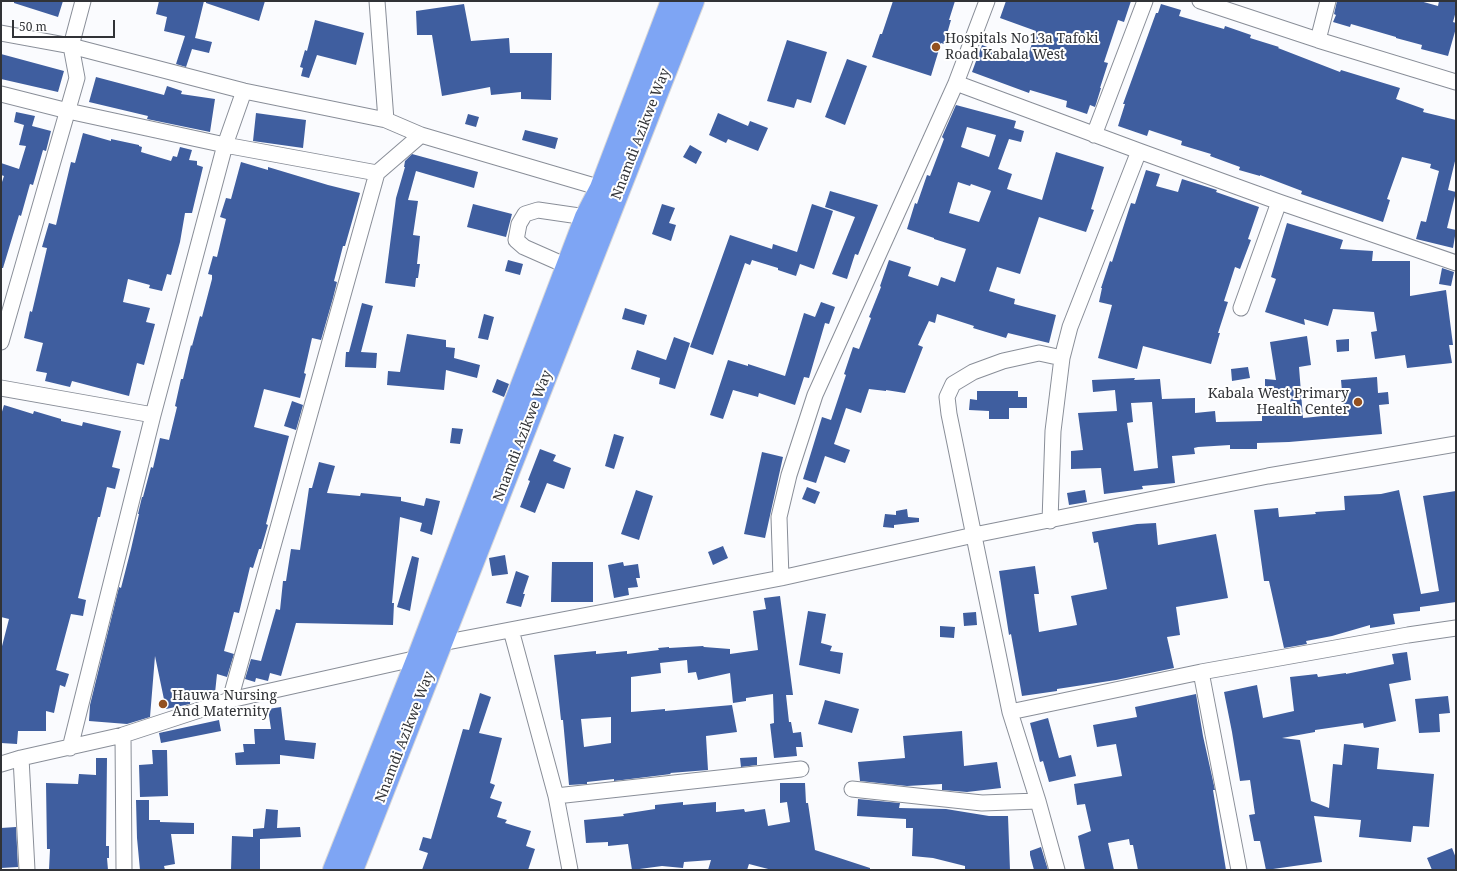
<!DOCTYPE html>
<html>
<head>
<meta charset="utf-8">
<style>
  body { margin:0 }
  #map { position:relative; width:1457px; height:871px; overflow:hidden; background:#fafbfe; font-family:"Noto Serif",serif }
  canvas { display:block }
  .frame { position:absolute; inset:0; border:2px solid #313337; pointer-events:none }
  .scale { position:absolute; left:12px; top:20px; width:103px; height:18px; box-sizing:border-box; border:2px solid #313337; border-top:0; padding-left:5px; font-size:12px; line-height:14px; white-space:nowrap; color:#313337; -webkit-text-stroke:3px #fff; paint-order:stroke }
</style>
</head>
<body>
<div id="map">
<canvas width="1457" height="871"></canvas>
<div class="frame"></div>
<div class="scale">50 m</div>
</div>
<script>
const context = document.querySelector('canvas').getContext('2d');
context.lineJoin = 'round';
function fill(path, color) { context.fillStyle = color; context.fill(path, 'evenodd'); }
const shape = rows => new Path2D(rows.map(r => 'M' + r).join(''));
function strokePath(path, color, width, dash) { context.strokeStyle = color; context.lineWidth = width; context.lineCap = dash ? 'butt' : 'round'; context.setLineDash(dash || []); context.stroke(path); }
function label(font, color, halo, rows, align = 'center') {
  context.font = font + ' "Noto Serif",serif'; context.lineWidth = 4; context.setLineDash([]); context.textBaseline = 'middle'; context.strokeStyle = halo; context.fillStyle = color; for (const [text, x, y, turn = 0] of rows) {
    context.save(); context.translate(x, y); context.rotate((+turn || 0) * Math.PI / 180); context.textAlign = isNaN(turn) ? turn : align; if (halo) context.strokeText(text, 0, 0); context.fillText(text, 0, 0); context.restore();
  }
}
fill(shape([
  [14,1,63,1,58,17,14,3],
  [159,1,204,1,195,38,212,42,209,53,192,49,186,67,176,64,185,36,164,31,167,17,156,14],
  [206,1,265,1,259,21,206,3],
  [893,1,955,1,949,20,951,20,944,44,941,43,931,76,872,57,880,34,882,34],
  [1006,1,1131,1,1124,22,1118,20,1104,62,1108,63,1100,88,1101,88,1096,104,1095,107,1090,105,1087,114,1066,107,1067,101,1030,90,1029,93,972,72,982,45,1026,62,1036,31,1000,18],
  [1337,1,1420,1,1438,6,1439,1,1456,1,1456,11,1453,22,1456,23,1456,28,1448,56,1421,49,1422,45,1396,38,1396,37,1351,24,1350,27,1333,22,1336,15,1334,14],
  [464,4,471,41,509,38,510,53,552,53,551,100,521,99,521,92,491,95,490,87,442,96,432,35,417,35,416,11],
  [1161,4,1181,10,1179,16,1224,29,1225,26,1251,35,1250,38,1279,47,1278,48,1340,72,1341,70,1400,88,1396,99,1424,109,1423,112,1456,120,1456,157,1448,190,1456,192,1447,228,1456,230,1453,248,1416,239,1421,221,1426,222,1439,171,1430,168,1431,164,1402,157,1387,199,1390,200,1383,222,1301,194,1302,191,1260,175,1260,176,1239,170,1240,167,1210,156,1211,154,1181,145,1182,141,1149,130,1147,136,1118,126,1125,104,1123,104,1156,13,1158,13],
  [315,20,364,33,356,65,317,55,309,78,301,76,303,68,300,67,305,50,307,51],
  [787,40,827,52,811,103,797,99,794,108,767,101],
  [1,54,64,71,58,92,1,79],
  [847,59,867,66,845,125,825,117],
  [96,77,164,95,167,86,182,91,181,94,215,99,210,132,147,119,148,116,89,102],
  [956,105,1016,121,1014,128,1024,131,1021,142,1009,139,998,169,1012,174,1007,189,1013,191,1042,200,1056,152,1104,167,1091,209,1094,210,1086,232,1039,217,1020,274,997,267,989,291,1015,299,1014,304,1056,315,1049,343,1008,333,1006,338,973,328,974,326,937,314,935,323,929,321,918,345,923,347,905,393,886,390,886,391,869,389,861,413,846,408,834,444,850,450,845,463,825,456,816,483,803,479,822,417,831,420,846,375,844,374,853,347,859,349,871,318,869,317,881,287,880,286,889,260,911,267,908,276,938,286,941,277,955,282,966,249,934,239,934,238,907,229,915,203,917,204,927,175,930,176,944,139,942,137],
  [967,127,996,135,989,157,961,147],
  [958,182,970,186,971,184,991,191,979,222,949,213],
  [16,112,35,116,32,126,51,131,46,151,43,150,33,185,30,184,21,216,19,215,3,268,1,268,1,185,4,176,1,175,1,163,19,169,26,146,19,145,24,125,14,122],
  [256,113,306,120,303,148,253,141],
  [718,113,748,126,750,121,768,128,758,151,728,139,726,143,709,135],
  [468,114,479,117,476,127,465,124],
  [525,130,558,138,555,149,522,140],
  [83,133,111,141,111,139,139,145,139,146,142,147,141,152,171,161,173,156,177,157,180,147,192,150,189,160,197,161,197,165,203,167,192,213,185,213,180,242,171,275,167,274,162,291,149,288,150,285,128,279,123,302,150,308,146,322,155,324,144,365,137,363,129,396,72,381,70,387,45,381,47,373,36,371,43,343,24,338,30,311,32,312,47,248,42,247,49,223,56,225,71,162,75,163],
  [690,145,702,152,696,164,683,157],
  [412,154,478,172,474,188,416,171,408,200,418,201,413,235,420,236,417,264,420,264,418,278,416,278,415,287,385,283,396,198,405,167,404,167,405,161],
  [241,162,268,170,268,167,328,185,360,193,353,218,345,246,343,246,334,281,337,282,333,298,321,340,312,338,304,373,306,374,300,398,264,389,254,427,289,436,266,524,268,525,261,549,259,549,253,568,250,567,239,613,234,612,225,647,224,651,234,654,227,677,217,674,215,693,191,690,190,704,166,709,155,656,150,717,127,724,89,721,90,705,119,587,121,588,131,549,139,514,138,514,142,497,143,497,151,467,153,468,160,438,169,440,177,407,175,406,181,379,183,379,191,345,192,346,200,316,202,317,212,279,212,275,208,274,213,256,217,257,226,219,220,217,226,198,231,199],
  [1146,170,1160,174,1156,186,1178,192,1182,179,1217,190,1216,192,1259,207,1248,239,1251,240,1240,269,1235,267,1224,301,1228,302,1218,333,1220,333,1211,364,1143,346,1137,369,1098,358,1112,305,1099,302,1102,288,1101,288,1110,261,1112,262,1131,203,1135,204],
  [830,191,878,205,858,255,855,254,847,279,832,274,855,217,825,207],
  [473,204,512,214,506,237,467,227],
  [662,204,675,208,669,223,676,225,671,241,652,234],
  [812,204,833,211,814,269,800,264,796,276,778,270,778,268,752,260,750,265,745,263,713,355,690,347,730,235,772,249,773,244,797,252],
  [1287,223,1343,240,1340,249,1373,251,1372,261,1410,261,1410,296,1446,290,1453,345,1449,345,1452,363,1407,368,1405,355,1375,359,1371,332,1377,331,1374,312,1333,309,1328,326,1304,319,1305,325,1265,312,1276,279,1271,277],
  [508,260,523,264,520,275,505,271],
  [1442,268,1454,272,1451,286,1439,284],
  [821,302,835,307,829,324,825,323,809,378,804,377,795,405,759,393,758,397,733,390,723,419,710,415,728,360,748,366,748,364,785,376,804,313,815,317],
  [362,303,373,306,361,352,377,353,376,368,345,367,346,352,349,352],
  [625,308,647,315,644,325,622,319],
  [484,314,494,317,488,340,478,338],
  [407,334,446,340,446,347,455,348,454,358,480,365,477,378,446,370,444,390,387,385,388,371,400,372],
  [1307,336,1311,365,1299,367,1303,418,1344,414,1341,380,1377,377,1378,393,1388,392,1389,404,1379,405,1382,434,1289,442,1257,443,1257,449,1230,449,1230,445,1198,447,1194,448,1195,454,1172,456,1175,483,1142,486,1143,489,1104,494,1101,468,1071,469,1071,451,1083,450,1078,413,1117,411,1115,390,1093,392,1092,380,1135,378,1134,380,1160,379,1162,399,1195,398,1195,413,1215,411,1216,422,1262,421,1262,416,1291,415,1290,390,1265,390,1265,379,1276,380,1270,342],
  [1152,402,1158,468,1134,471,1127,423,1133,422,1131,403],
  [674,337,690,343,675,389,659,384,660,378,631,369,637,350,666,360],
  [1349,339,1349,351,1337,352,1336,340],
  [1248,367,1250,378,1232,381,1231,369],
  [497,379,509,384,504,397,492,392],
  [977,391,1018,391,1018,397,1027,397,1027,408,1009,408,1009,419,989,419,989,411,969,410,970,399,977,400],
  [292,401,303,405,296,430,284,426],
  [4,405,33,414,34,411,61,419,61,421,82,426,83,422,121,431,112,467,120,469,115,489,107,487,100,517,98,517,78,598,86,600,83,616,71,614,56,670,69,674,65,687,60,685,54,713,46,711,46,731,18,731,17,744,1,743,1,650,9,619,1,617,1,415],
  [452,428,463,429,460,444,450,443],
  [614,434,624,437,614,469,605,466],
  [540,449,556,455,553,461,571,468,564,489,547,483,535,513,520,507,530,481,528,480],
  [762,452,783,457,765,538,744,534],
  [319,462,335,466,327,493,360,496,361,493,401,497,401,501,424,506,426,498,440,501,432,535,420,531,422,523,400,517,392,603,394,603,393,625,296,623,281,676,270,673,268,681,256,678,255,682,245,679,251,659,261,661,276,609,280,610,283,581,286,581,291,549,300,550,309,488,312,488],
  [807,487,820,492,815,504,802,499],
  [636,490,653,496,639,540,621,534],
  [1085,490,1087,502,1069,505,1067,493],
  [1399,490,1421,594,1439,591,1423,496,1456,491,1456,602,1420,607,1420,611,1393,614,1395,624,1370,628,1370,625,1332,636,1306,641,1307,644,1284,648,1269,581,1264,581,1254,510,1278,508,1279,517,1316,514,1315,512,1345,510,1344,496,1381,494],
  [907,509,908,517,919,518,919,522,894,525,894,528,883,527,885,514,896,515,896,511],
  [1156,523,1158,545,1216,534,1228,598,1176,607,1180,635,1167,637,1174,668,1116,680,1057,689,1057,691,1022,696,1011,634,1009,635,999,571,1035,566,1039,594,1034,594,1039,632,1077,625,1071,596,1107,589,1098,542,1094,543,1092,532,1137,524],
  [723,546,728,558,713,565,708,552],
  [505,555,508,574,492,576,489,558],
  [412,556,419,558,410,611,397,607],
  [552,562,593,562,593,602,551,602],
  [623,562,624,566,638,564,640,578,636,578,638,587,628,588,629,595,614,598,608,565],
  [516,571,529,576,523,594,525,594,521,607,506,603],
  [780,596,793,695,786,695,789,722,791,722,793,733,801,732,803,747,796,747,797,756,774,758,770,724,774,723,773,694,746,698,746,701,733,703,730,673,698,680,696,672,688,673,687,660,660,663,661,673,631,677,631,712,665,709,665,711,732,705,737,732,706,736,708,770,670,773,671,774,614,781,614,779,587,782,587,784,569,785,563,720,561,720,554,655,596,651,596,654,627,651,627,654,659,650,658,648,669,647,669,648,703,646,704,647,730,649,730,654,758,650,753,611,766,609,764,598],
  [611,717,611,743,584,747,581,719],
  [808,611,826,614,821,643,832,646,830,651,843,653,840,674,799,665],
  [976,612,977,625,964,626,963,613],
  [940,626,955,627,954,638,940,637],
  [1407,652,1411,680,1389,684,1396,721,1364,728,1363,723,1315,730,1315,732,1282,738,1300,740,1311,801,1329,808,1333,764,1342,765,1344,744,1379,748,1377,769,1434,774,1429,827,1413,826,1411,842,1359,837,1361,820,1314,816,1322,862,1266,870,1260,841,1254,841,1249,815,1255,814,1250,780,1240,781,1232,732,1224,692,1257,685,1263,718,1294,711,1290,677,1317,674,1318,677,1346,673,1346,674,1394,664,1392,654],
  [480,693,491,697,479,733,502,738,490,783,495,785,490,798,502,802,497,817,507,820,505,823,531,831,526,846,535,849,528,870,422,870,428,853,419,850,423,837,431,839,463,729,469,730],
  [1196,694,1203,736,1215,790,1213,790,1226,870,1138,870,1133,845,1130,845,1129,839,1108,843,1114,870,1085,870,1078,836,1091,831,1085,804,1077,805,1074,784,1122,776,1116,744,1097,747,1093,725,1137,717,1135,707],
  [1448,696,1450,713,1439,714,1440,732,1419,733,1415,699],
  [825,700,859,709,852,733,818,724],
  [281,707,285,740,316,743,314,759,280,755,280,764,236,765,235,753,244,752,243,744,255,744,254,729,271,729,268,709],
  [1048,718,1059,758,1071,755,1076,776,1049,782,1043,761,1040,762,1030,723],
  [219,720,221,731,161,743,159,733],
  [962,731,964,766,997,762,1001,788,967,792,942,790,942,784,907,786,860,781,858,762,905,758,903,736],
  [152,750,167,750,168,796,140,797,139,765,153,764],
  [757,757,757,765,741,767,740,758],
  [96,758,107,758,106,846,109,846,109,858,107,858,108,870,49,870,50,849,47,849,46,783,78,784,79,774,96,775],
  [780,783,805,783,806,803,808,803,815,850,870,868,870,870,772,870,749,864,747,870,708,870,711,860,684,862,683,868,662,866,632,870,628,844,608,846,608,842,586,843,584,820,624,816,623,814,655,809,655,805,683,802,683,805,716,802,716,812,744,809,745,812,765,809,768,826,790,822,787,802,780,803],
  [858,799,900,803,899,808,946,809,989,816,1008,816,1010,870,965,870,965,866,933,858,912,856,913,828,906,828,906,819,857,816],
  [136,800,149,800,149,820,160,820,160,822,194,823,194,834,171,834,175,864,164,866,165,870,140,870,137,838],
  [266,809,278,810,277,828,300,827,301,837,260,839,260,870,231,870,232,836,253,837,253,829,264,828],
  [16,827,18,867,1,868,1,828],
  [1041,847,1048,870,1034,870,1030,855,1030,851],
  [1452,848,1456,858,1456,870,1432,870,1427,858]
]), '#3f5e9f');
const minor = shape([
  [377,1,386,120],
  [1200,1,1318,40,1456,82],
  [1,33,71,46,244,91,386,120,421,135,601,188],
  [1318,40,1328,1],
  [956,83,1139,151,1279,202,1456,263],
  [1,94,68,111,225,145,377,173],
  [1094,135,1145,1],
  [567,266,524,247,516,240,519,224,525,214,538,210,586,217],
  [1241,308,1279,202],
  [1,342,77,78,71,46,83,1],
  [1,388,153,415],
  [1050,521,1053,431,1062,358,1070,327,1139,151],
  [781,578,779,517,789,475,815,395,956,83,987,1],
  [511,630,556,796,570,870],
  [442,643,781,578,974,535,1268,476,1456,444],
  [1201,672,1239,870],
  [230,700,377,173,421,135],
  [1010,712,1201,672,1408,635,1456,628],
  [123,735,124,870],
  [70,748,153,415,225,145,244,91],
  [21,758,27,870],
  [1,764,21,758,123,735,230,700,418,658],
  [852,789,982,803,1038,801],
  [556,796,801,769],
  [1057,870,1038,801,1010,712,949,414,947,397,953,384,973,372,1003,361,1039,353,1062,358]
]);
const highway = shape([
  [334,870,418,658,586,217,601,188,672,1],
  [352,870,693,1]
]);
strokePath(minor, '#898e98', 17);
strokePath(highway, '#d6d6d7', 24);
strokePath(minor, '#fff', 15);
strokePath(highway, '#7ea5f4', 22);
for (const [x, y, r, color] of [
  [936,47,5,"#935120"],
  [1358,402,5,"#935120"],
  [163,704,5,"#935120"]
]) { const dot = new Path2D(); dot.arc(x, y, r, 0, 2 * Math.PI); context.fillStyle = color; context.fill(dot); strokePath(dot, '#fff', 1.5); }
label('14px', '#313337', '#fff', [
  ["Hospitals No13a Tafoki",945,39],
  ["Road Kabala West",945,55],
  ["Kabala West Primary",1349,394,"right"],
  ["Health Center",1349,410,"right"],
  ["Hauwa Nursing",172,696],
  ["And Maternity",172,712]
], 'left');
label('14px', '#313337', '#fff', [
  ["Nnamdi Azikwe Way",641,134,-69],
  ["Nnamdi Azikwe Way",523,436,-69],
  ["Nnamdi Azikwe Way",405,737,-69]
]);
</script>
</body>
</html>
